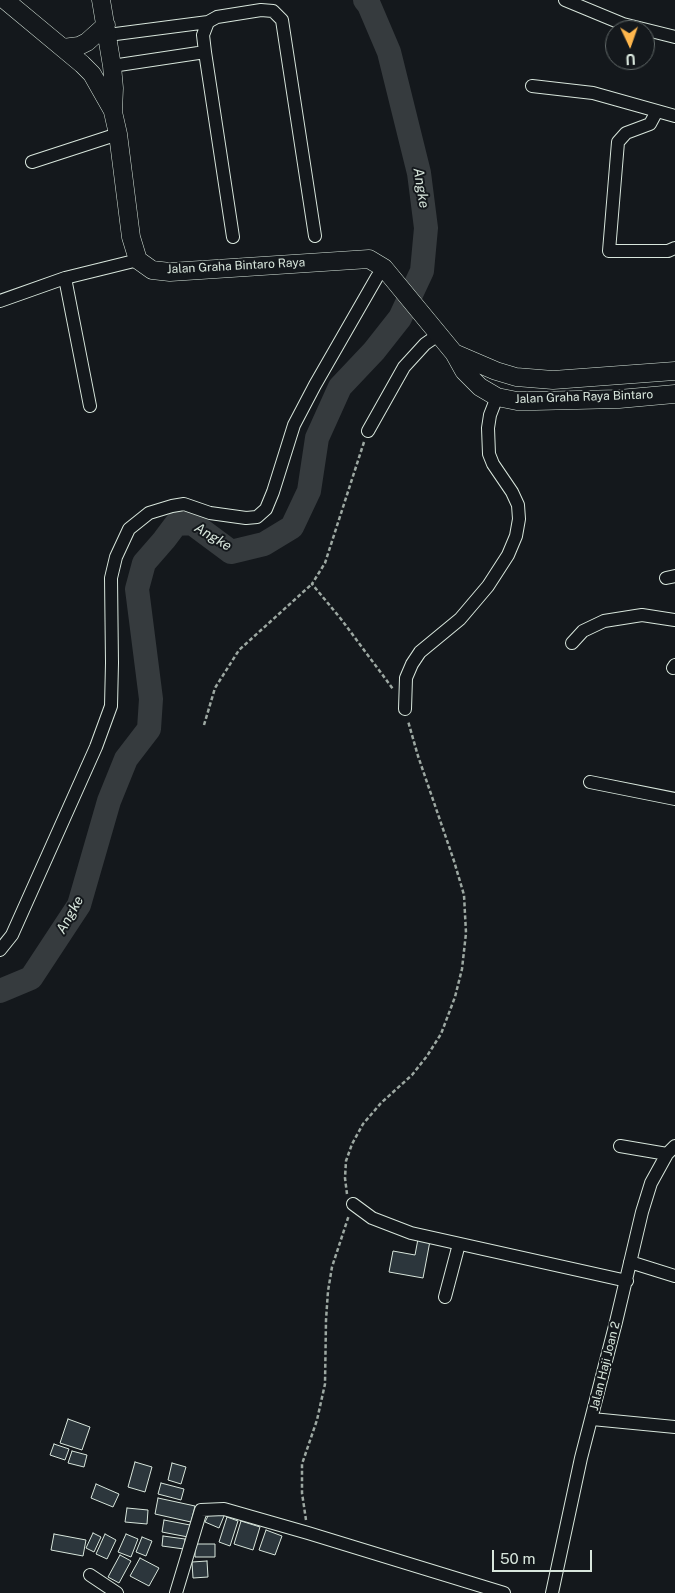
<!DOCTYPE html>
<html>
<head>
<meta charset="utf-8">
<style>
  body { margin:0 }
  #map { position:relative; width:675px; height:1593px; overflow:hidden; background:#14181c; font-family:"Public Sans",sans-serif }
  canvas { display:block }
  .north { position:absolute; left:605px; top:20px; width:50px; height:50px; box-sizing:border-box; background:#14181c; border:1px solid #626a69; border-radius:50%; rotate:177deg; font-size:14px; font-weight:700; line-height:20px; text-align:center; color:#d8e6dc }
  .north::after { content:''; display:block; margin:auto; width:18px; height:22px; background:#ffb74d; clip-path:polygon(50% 0,100% 100%,50% 72%,0 100%) }
  .scale { position:absolute; left:492px; top:1550px; width:100px; height:22px; box-sizing:border-box; border:2px solid #d8e6dc; border-top:0; padding-left:6px; font-size:15px; line-height:18px; white-space:nowrap; color:#d8e6dc; -webkit-text-stroke:4px #14181c; paint-order:stroke }
</style>
</head>
<body>
<div id="map">
<canvas width="675" height="1593"></canvas>
<div class="north">U</div>
<div class="scale">50 m</div>
</div>
<script>
const context = document.querySelector('canvas').getContext('2d');
context.lineJoin = 'round';
const shape = rows => new Path2D(rows.map(r => 'M' + r).join(''));
function strokePath(path, color, width, dash) { context.strokeStyle = color; context.lineWidth = width; context.lineCap = dash ? 'butt' : 'round'; context.setLineDash(dash || []); context.stroke(path); }
function fill(path, color) { context.fillStyle = color; context.fill(path, 'evenodd'); }
function label(font, color, halo, rows, align = 'center') {
  context.font = font + ' "Public Sans",sans-serif'; context.lineWidth = 4; context.setLineDash([]); context.textBaseline = 'middle'; context.strokeStyle = halo; context.fillStyle = color; for (const [text, x, y, turn = 0] of rows) {
    context.save(); context.translate(x, y); context.rotate((+turn || 0) * Math.PI / 180); context.textAlign = isNaN(turn) ? turn : align; if (halo) context.strokeText(text, 0, 0); context.fillText(text, 0, 0); context.restore();
  }
}
strokePath(shape([
  [0,991,31,978,79,905,109,801,126,759,149,729,151,699,137,589,144,563,164,540,176,524,192,523,231,552,264,544,292,527,309,491,317,438,340,387,374,351,400,318,422,271,426,228,419,173,389,52,369,5,365,0]
]), '#363b3e', 24);
const building = shape([
  [418,1239,430,1241,423,1278,389,1272,393,1251,415,1255,418,1239],
  [68,1419,90,1427,82,1450,60,1443,68,1419],
  [54,1444,69,1449,65,1460,50,1455,54,1444],
  [72,1451,87,1455,84,1467,68,1463,72,1451],
  [135,1462,152,1467,145,1492,128,1487,135,1462],
  [172,1463,186,1467,181,1484,168,1480,172,1463],
  [161,1483,184,1489,181,1500,158,1494,161,1483],
  [96,1484,119,1494,113,1507,91,1498,96,1484],
  [158,1498,195,1506,191,1522,155,1514,158,1498],
  [127,1508,148,1510,147,1524,125,1522,127,1508],
  [211,1510,224,1516,219,1528,205,1522,211,1510],
  [227,1517,238,1521,230,1546,219,1542,227,1517],
  [164,1520,190,1525,188,1537,162,1532,164,1520],
  [241,1521,260,1527,253,1550,234,1544,241,1521],
  [266,1530,282,1536,275,1555,259,1550,266,1530],
  [93,1533,101,1537,94,1552,86,1548,93,1533],
  [54,1534,86,1540,83,1556,51,1550,54,1534],
  [105,1534,116,1540,107,1559,96,1554,105,1534],
  [126,1534,138,1539,131,1557,118,1552,126,1534],
  [163,1536,185,1539,184,1549,162,1546,163,1536],
  [142,1537,152,1541,146,1556,136,1552,142,1537],
  [195,1544,215,1544,215,1557,195,1557,195,1544],
  [120,1555,131,1561,119,1583,108,1577,120,1555],
  [140,1558,159,1568,149,1586,130,1576,140,1558],
  [207,1561,208,1577,193,1578,192,1562,207,1561]
]);
fill(building, '#2c363c');
strokePath(building, '#d8e6dc', 1);
const minor = shape([
  [565,0,623,24,675,37],
  [108,35,208,22],
  [205,52,203,35,208,22,217,17,261,10,273,11,282,20,315,236],
  [112,66,205,52,233,237],
  [532,86,593,93,675,116],
  [657,111,650,124,626,133,618,142,609,251,668,251,675,248],
  [32,162,118,134],
  [65,278,90,406],
  [0,301,65,278,138,260],
  [368,431,404,367,425,344,438,335],
  [666,578,675,576],
  [572,643,583,631,604,621,642,615,675,620],
  [673,668,675,665],
  [405,709,406,678,412,664,420,652,460,619,488,586,508,555,516,536,519,519,518,505,512,492,493,464,489,454,488,428,490,415,497,397],
  [590,782,675,799],
  [0,950,12,935,96,747,111,706,112,663,111,578,116,557,129,529,149,513,172,506,184,504,210,513,246,518,257,517,266,509,273,492,294,425,315,385,377,277,384,268],
  [620,1146,667,1154],
  [353,1204,372,1218,411,1233,627,1281],
  [630,1262,675,1276],
  [445,1297,459,1244],
  [592,1419,675,1427],
  [90,1575,117,1593],
  [176,1593,201,1510,224,1509,308,1533,504,1593],
  [552,1593,581,1458,616,1322,642,1212,651,1183,667,1154,675,1146]
]);
const secondary = shape([
  [5,0,82,64,92,74,113,111],
  [101,0,112,66,114,88,113,112,118,134,131,237,138,260,152,270,170,272,369,259,384,268,454,353,464,371,480,387,497,397,517,401,535,401,619,399,675,394],
  [63,48,79,46,87,42,106,25],
  [454,353,496,371,516,377,553,380,675,371]
]);
strokePath(minor, '#d8e6dc', 14);
strokePath(secondary, '#d8e6dc', 19);
strokePath(shape([
  [364,442,325,563,312,584,341,619,393,689],
  [204,725,215,688,239,650,312,584],
  [347,1194,345,1178,346,1161,352,1144,363,1124,381,1103,412,1075,427,1056,441,1034,455,997,462,969,466,933,464,895,454,861,418,756,408,721],
  [306,1520,302,1493,302,1464,317,1420,325,1384,326,1320,328,1291,332,1267,349,1215]
]), '#9da8a2', 2.5, [4, 2.5]);
strokePath(minor, '#14181c', 12);
strokePath(secondary, '#14181c', 18);
label('12px', '#d8e6dc', '#14181c', [
  ["Jalan Graha Bintaro Raya",236,266,-3],
  ["Jalan Graha Raya Bintaro",584,397,-2],
  ["Jalan Haji Joan 2",605,1366,-76]
]);
label('italic 14px', '#d8e6dc', '#14181c', [
  ["Angke",421,188,81],
  ["Angke",213,537,31],
  ["Angke",70,915,-61]
]);
</script>
</body>
</html>
